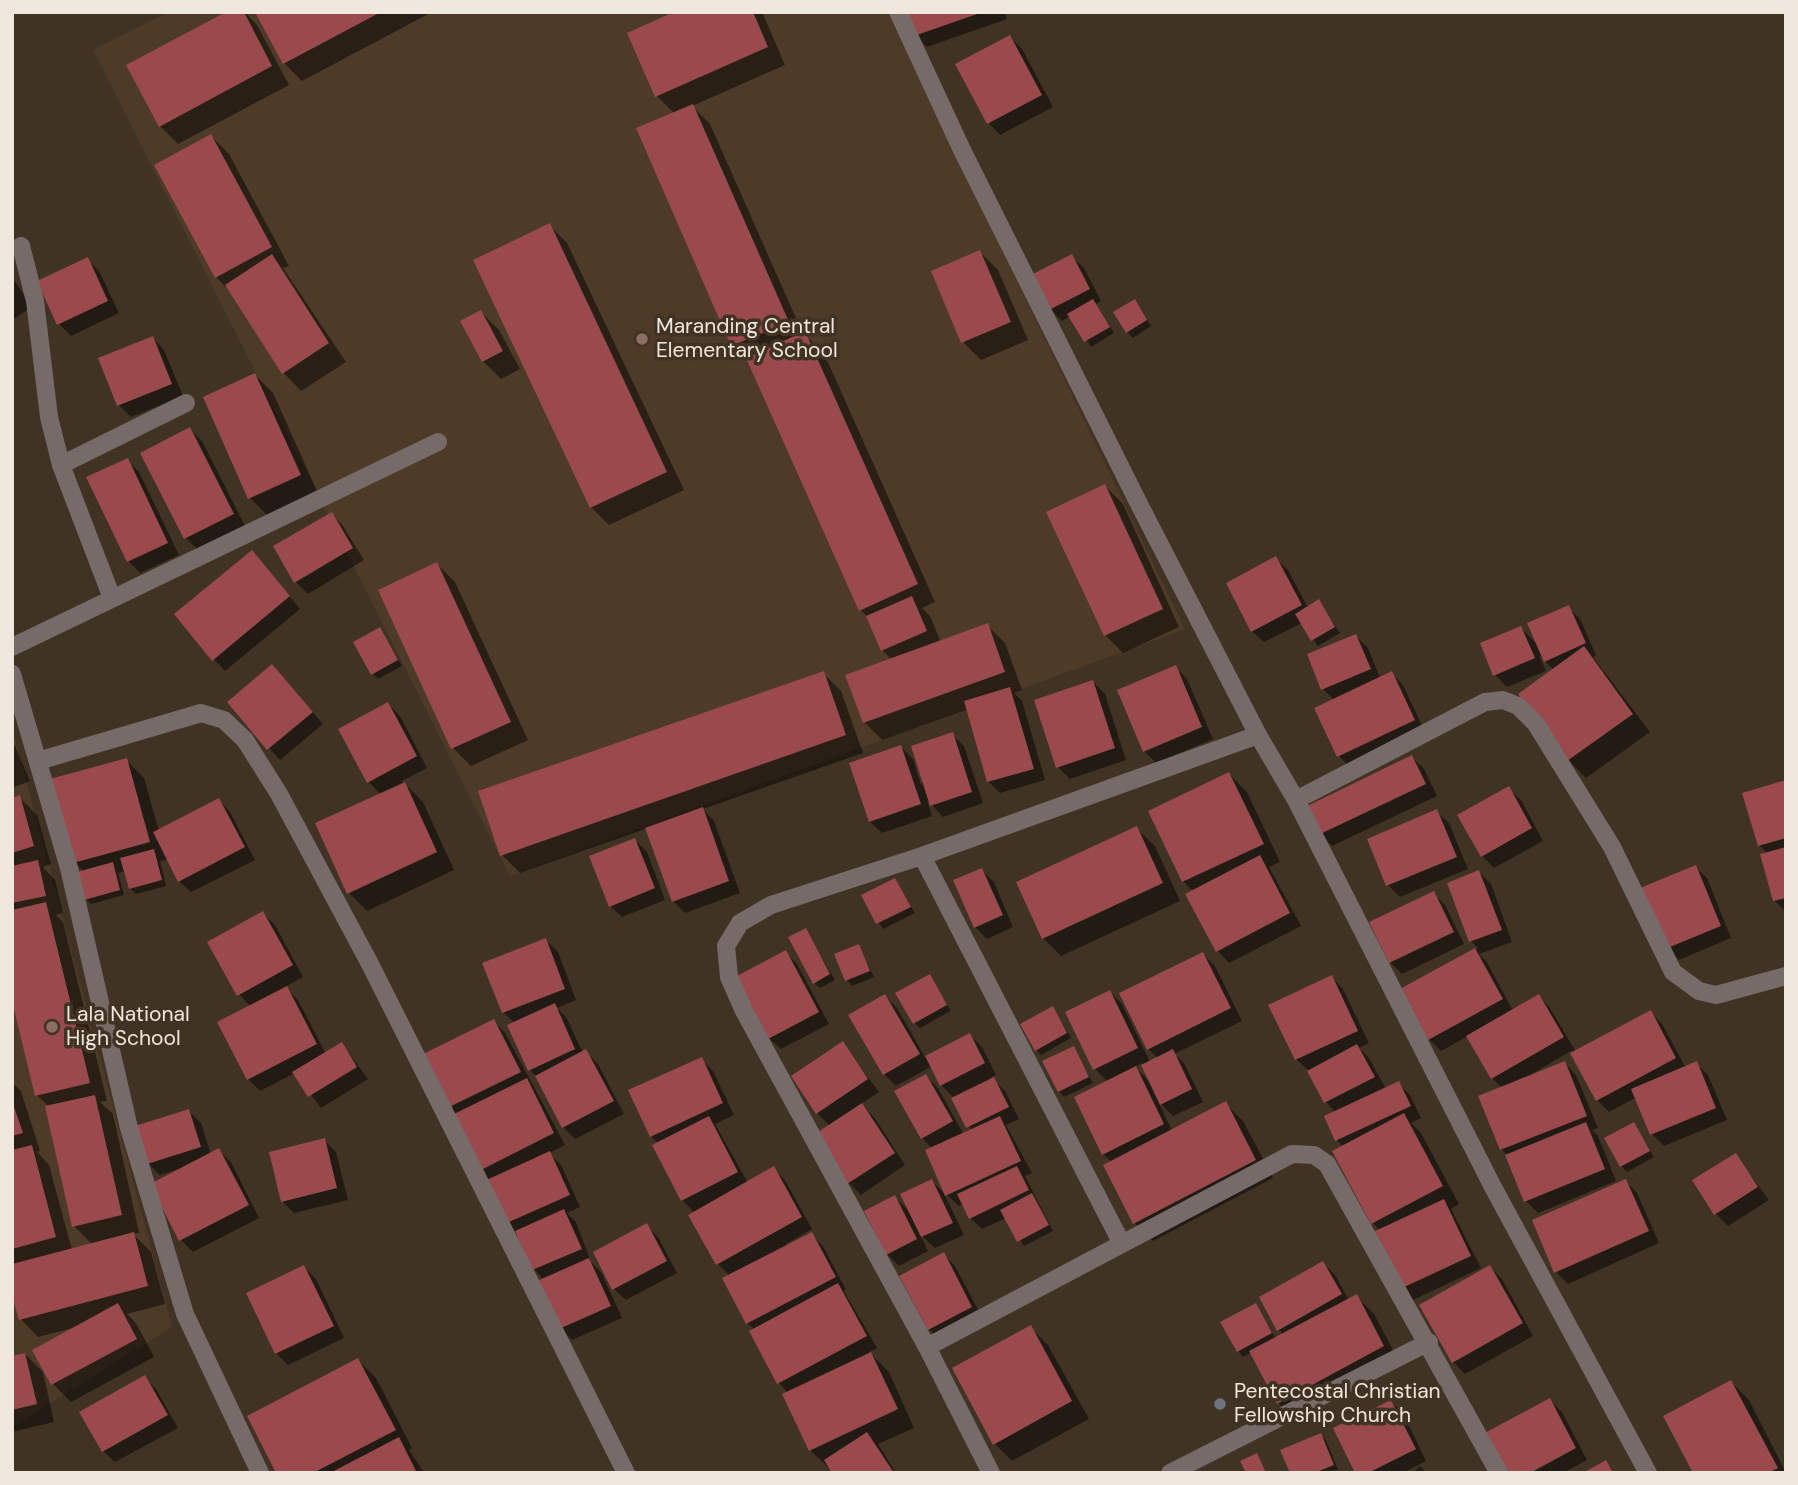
<!DOCTYPE html>
<html>
<head>
<meta charset="utf-8">
<style>
  body { margin:0 }
  #map { position:relative; width:1798px; height:1485px; overflow:hidden; background:#413324; font-family:"DM Sans",sans-serif }
  canvas { display:block }
  .frame { position:absolute; inset:0; border:14px solid #f0e7de; pointer-events:none }
</style>
</head>
<body>
<div id="map">
<canvas width="1798" height="1485"></canvas>
<div class="frame"></div>
</div>
<script>
const context = document.querySelector('canvas').getContext('2d');
context.lineJoin = 'round';
function fill(path, color) { context.fillStyle = color; context.fill(path, 'evenodd'); }
const shape = rows => new Path2D(rows.map(r => 'M' + r).join(''));
function strokePath(path, color, width, dash) { context.strokeStyle = color; context.lineWidth = width; context.lineCap = dash ? 'butt' : 'round'; context.setLineDash(dash || []); context.stroke(path); }
function label(font, color, halo, rows, align = 'center') {
  context.font = font + ' "DM Sans",sans-serif'; context.lineWidth = 7; context.setLineDash([]); context.textBaseline = 'middle'; context.strokeStyle = halo; context.fillStyle = color; for (const [text, x, y, turn = 0] of rows) {
    context.save(); context.translate(x, y); context.rotate((+turn || 0) * Math.PI / 180); context.textAlign = isNaN(turn) ? turn : align; if (halo) context.strokeText(text, 0, 0); context.fillText(text, 0, 0); context.restore();
  }
}
fill(shape([
  [169,12,887,12,1185,629,510,876,93,50],
  [12,728,172,1327,12,1427]
]), '#4d3b27');
fill(shape([
  [229,12,245,12,257,25,289,85,178,144,160,126],
  [257,12,432,12,302,81,284,63],
  [678,12,762,12,785,65,692,106,710,124,803,334,823,351,935,602,922,608,930,616,941,642,987,625,1005,643,1022,690,1014,693,1022,701,1045,780,1000,793,988,781,968,709,882,740,864,722,892,660,882,650,869,618,860,610,749,362,733,345,638,129,675,114,657,96],
  [907,12,1005,12,1007,19,927,47,915,35],
  [1010,37,1022,49,1053,107,1000,135,989,123],
  [211,136,229,154,289,266,283,268,346,362,301,391,284,373,233,295,216,277],
  [550,226,567,243,684,490,609,525,591,507],
  [980,252,998,270,1028,340,981,360,963,342],
  [1072,257,1084,268,1101,301,1096,304,1114,333,1091,347,1071,316,1062,321,1050,309],
  [87,259,99,271,119,313,71,336,59,324,39,282],
  [12,277,32,307,12,320],
  [1134,301,1151,326,1133,338,1127,332],
  [481,312,499,330,520,369,501,379,483,361],
  [153,338,164,350,183,396,131,417,119,405,100,359],
  [255,375,273,393,318,493,268,516,250,498],
  [190,429,202,441,245,526,198,550,186,538],
  [127,460,139,472,179,555,140,573,128,561],
  [1105,486,1123,504,1179,627,1123,653,1105,635],
  [332,514,343,526,364,560,308,594,296,582],
  [1276,559,1288,570,1308,608,1319,602,1340,633,1318,646,1302,623,1264,642,1252,631],
  [263,564,300,609,225,671,214,659],
  [437,564,455,582,528,740,471,766,453,748,380,591],
  [1568,607,1580,619,1596,655,1593,657,1650,732,1586,778,1568,760,1554,670,1539,655,1546,671,1507,687,1495,675,1482,644,1521,628,1539,646],
  [380,629,402,666,378,679,373,674],
  [1356,636,1368,648,1380,678,1391,673,1403,685,1425,732,1350,768,1339,756,1316,709,1334,700,1323,689],
  [1175,667,1187,679,1213,739,1156,763,1144,751],
  [823,673,841,691,863,753,703,809,714,821,740,893,685,913,673,901,648,828,520,873,502,855],
  [284,678,323,724,280,760,269,748],
  [1093,682,1105,694,1126,760,1070,779,1058,767],
  [388,704,400,716,427,768,402,781,423,802,454,870,367,911,349,893,381,795,368,781],
  [952,734,964,746,983,803,943,817,927,800,932,816,882,833,870,822,901,747,913,759,921,785],
  [12,739,30,781,12,788],
  [1412,757,1424,769,1437,796,1332,846,1320,834],
  [126,760,144,778,159,831,219,800,230,812,255,860,191,892,179,881,169,859,160,861,166,886,136,894,130,888,126,871,118,873,124,895,91,904,86,899,84,872,75,862],
  [1229,774,1247,792,1280,862,1269,867,1301,926,1229,963,1218,951,1194,892,1183,881],
  [1786,781,1786,912,1775,901,1762,855,1768,854,1759,845],
  [1509,789,1521,800,1543,841,1494,868,1482,856],
  [19,797,37,815,51,864,43,867,55,880,63,913,56,915,63,922,107,1101,100,1102,113,1114,139,1233,133,1234,151,1252,165,1304,127,1314,136,1323,154,1357,71,1402,53,1384,73,1328,38,1337,21,1319,12,1288,12,1082,21,1091,40,1151,37,1152,49,1165,72,1250,93,1245,74,1226,49,1107,37,1095,12,993,12,799],
  [1437,812,1449,823,1468,869,1400,897,1388,885,1369,840],
  [1137,829,1155,846,1180,901,1061,956,1043,938],
  [635,840,647,852,665,900,622,917,610,906],
  [1695,867,1707,878,1731,938,1679,960,1667,948],
  [982,870,994,882,1013,927,987,939,975,927],
  [1479,872,1491,884,1512,942,1479,954,1487,962,1513,1011,1539,996,1550,1008,1576,1052,1651,1012,1662,1024,1686,1068,1696,1063,1708,1075,1727,1120,1664,1146,1652,1134,1637,1097,1609,1112,1597,1100,1571,1051,1530,1075,1565,1063,1576,1075,1598,1128,1592,1130,1598,1136,1616,1181,1538,1213,1526,1201,1507,1155,1501,1149,1502,1088,1492,1078,1468,1036,1441,1051,1429,1039,1402,989,1478,948,1471,941],
  [895,880,915,913,883,929,863,896],
  [1433,893,1445,905,1464,944,1402,974,1390,962],
  [263,913,275,925,303,977,285,987,298,1000,326,1054,342,1044,368,1079,321,1108,295,1073,260,1091,248,1079,251,1007,239,994],
  [805,930,835,980,820,988,814,983],
  [546,940,558,952,576,1000,557,1008,566,1017,583,1053,586,1052,598,1064,624,1114,575,1139,563,1127,537,1077,530,1070,515,1023,503,1012],
  [858,946,874,977,852,986,847,980],
  [785,952,797,964,829,1024,781,1049,769,1038],
  [1203,954,1215,966,1242,1021,1174,1054,1184,1063,1203,1102,1173,1116,1158,1101,1172,1131,1225,1103,1243,1121,1273,1178,1153,1241,1135,1223,1105,1166,1112,1162,1103,1154,1108,1082,1095,1069,1110,992,1122,1004,1150,1062,1158,1058,1148,1049],
  [1142,1063,1152,1084,1135,1067],
  [929,976,951,1011,920,1028,914,1023],
  [1332,977,1343,989,1369,1043,1359,1048,1369,1058,1386,1089,1398,1083,1410,1095,1421,1118,1411,1123,1421,1133,1459,1204,1451,1209,1481,1268,1413,1300,1401,1288,1380,1231,1373,1223,1343,1147,1337,1140,1335,1112,1326,1102,1309,1071,1296,1059],
  [885,996,897,1008,925,1057,970,1035,982,1047,996,1075,991,1077,1005,1091,1019,1119,1006,1125,1032,1173,1025,1176,1053,1231,1024,1246,1006,1218,982,1229,970,1218,964,1204,959,1206,947,1195,933,1149,922,1138,926,1076,938,1088,964,1135,972,1131,955,1099,941,1085,932,1066,896,1086,884,1074],
  [1053,1008,1071,1038,1041,1055,1036,1049],
  [494,1021,505,1033,565,1145,549,1153,561,1165,580,1207,567,1213,576,1222,591,1262,601,1272,622,1318,572,1340,560,1328,544,1280,534,1269,518,1235,515,1236,445,1109],
  [843,1044,879,1092,861,1104,874,1117,905,1165,861,1195,849,1183,817,1135,830,1126,817,1113],
  [1073,1048,1093,1083,1064,1097,1059,1091],
  [701,1059,713,1071,734,1115,715,1124,748,1183,773,1168,785,1180,812,1229,786,1244,788,1247,811,1234,823,1246,846,1290,844,1291,877,1348,869,1352,889,1372,914,1428,878,1444,896,1473,834,1473,810,1450,788,1393,779,1383,755,1330,747,1323,730,1276,718,1264,695,1213,682,1200,659,1144,651,1136],
  [189,1111,201,1123,211,1155,219,1151,231,1162,259,1218,193,1252,181,1240,153,1185,179,1169,160,1175,148,1163],
  [1634,1124,1654,1157,1627,1172,1621,1166],
  [324,1140,336,1152,348,1200,294,1213,282,1201],
  [1735,1155,1769,1200,1728,1226,1716,1214,1695,1181],
  [932,1181,944,1193,964,1235,935,1248,920,1234,928,1251,899,1266,887,1254,895,1197,911,1213],
  [1626,1181,1637,1193,1659,1243,1568,1284,1556,1272],
  [647,1226,658,1237,677,1273,626,1300,614,1289],
  [944,1255,955,1266,983,1319,941,1341,929,1329],
  [1323,1263,1335,1275,1349,1300,1356,1296,1374,1314,1401,1365,1296,1420,1278,1403,1252,1352,1243,1357,1238,1351,1256,1305,1276,1339,1284,1335,1279,1330],
  [304,1267,316,1279,344,1338,288,1365,276,1353],
  [1490,1267,1502,1279,1533,1336,1465,1374,1453,1362],
  [1030,1327,1048,1345,1089,1419,1012,1461,994,1443],
  [25,1354,43,1372,54,1422,12,1432,12,1357],
  [358,1360,376,1378,412,1448,409,1450,424,1473,278,1473],
  [144,1377,156,1389,178,1428,115,1462,103,1451],
  [1731,1382,1749,1400,1786,1473,1695,1473],
  [1550,1400,1562,1412,1587,1460,1563,1473,1503,1473],
  [1391,1402,1403,1413,1426,1461,1403,1473,1357,1473],
  [1320,1435,1326,1440,1338,1470,1292,1473],
  [1420,1466,1426,1473,1413,1473]
]), '#0007');
fill(shape([
  [226,12,244,12,272,66,159,127,126,65],
  [255,12,381,12,283,64],
  [674,12,753,12,768,47,655,97,627,33],
  [905,12,980,12,980,13,914,36],
  [1010,35,1042,95,987,124,955,64],
  [693,104,789,322,731,346,636,128],
  [211,134,272,247,215,278,154,165],
  [550,223,667,472,590,508,473,260],
  [980,250,1011,322,961,343,931,271],
  [272,254,329,343,282,374,225,285],
  [1072,254,1090,289,1049,310,1031,275],
  [88,257,108,301,57,325,37,281],
  [1093,299,1110,327,1084,342,1067,314],
  [1135,299,1147,320,1126,333,1113,312],
  [481,310,503,351,482,362,460,321],
  [805,331,918,584,859,611,746,358],
  [153,336,172,384,117,406,98,358],
  [255,373,301,475,248,499,203,397],
  [190,427,234,514,184,539,140,453],
  [128,458,168,543,127,562,86,477],
  [1105,484,1163,609,1104,636,1046,512],
  [332,512,353,548,294,583,273,546],
  [252,550,290,596,212,661,174,614],
  [1276,556,1302,605,1251,632,1226,583],
  [437,562,511,722,451,749,378,590],
  [912,596,927,631,881,651,866,616],
  [1319,599,1335,627,1311,641,1295,614],
  [1569,605,1586,643,1544,662,1527,623],
  [988,623,1005,672,863,723,845,675],
  [1521,626,1535,658,1493,676,1480,643],
  [380,627,398,660,371,675,353,642],
  [1356,634,1371,669,1321,690,1307,654],
  [1584,646,1633,714,1567,761,1518,694],
  [272,664,313,712,267,750,227,702],
  [1176,665,1202,727,1143,752,1117,690],
  [824,671,846,735,500,856,478,791],
  [1392,671,1415,720,1337,757,1314,708],
  [1093,680,1115,748,1056,768,1034,700],
  [1010,687,1034,769,987,782,964,701],
  [388,702,417,756,367,783,338,729],
  [953,732,972,792,930,806,911,746],
  [901,745,921,804,869,822,849,763],
  [1412,755,1426,784,1318,835,1305,807],
  [127,758,150,842,73,863,50,779],
  [1229,772,1264,844,1182,882,1148,811],
  [1786,780,1786,838,1758,846,1742,793],
  [405,782,437,852,347,894,315,823],
  [1509,786,1532,828,1481,857,1457,815],
  [20,795,34,846,12,853,12,798],
  [219,798,245,847,178,882,153,832],
  [703,807,729,881,672,902,645,828],
  [1437,809,1457,857,1386,886,1367,839],
  [1137,826,1163,883,1042,939,1016,882],
  [635,838,655,888,609,907,589,856],
  [1786,847,1786,898,1773,901,1760,854],
  [154,849,162,880,129,889,120,858],
  [1260,855,1290,913,1216,952,1185,894],
  [38,860,46,896,12,903,12,866],
  [113,862,120,890,84,900,77,872],
  [1696,865,1721,926,1665,949,1640,888],
  [982,868,1003,915,974,928,953,880],
  [1479,870,1502,930,1469,942,1447,883],
  [895,878,911,907,876,924,861,895],
  [1434,891,1454,932,1389,963,1369,922],
  [46,902,90,1083,35,1096,12,1001,12,910],
  [263,911,293,965,237,996,207,942],
  [806,928,830,974,813,984,788,937],
  [546,938,565,989,502,1013,482,963],
  [859,944,870,971,845,981,834,954],
  [1475,948,1503,999,1428,1040,1400,989],
  [786,950,819,1012,768,1039,735,977],
  [1203,952,1231,1008,1147,1050,1119,993],
  [930,974,947,1005,913,1024,895,993],
  [1332,975,1358,1031,1295,1060,1268,1005],
  [287,986,317,1044,247,1080,217,1022],
  [1110,990,1138,1048,1093,1070,1065,1012],
  [885,994,920,1054,883,1075,848,1015],
  [1539,994,1564,1037,1491,1079,1466,1036],
  [555,1003,575,1049,528,1071,507,1025],
  [1053,1006,1067,1033,1035,1051,1020,1024],
  [1651,1010,1676,1058,1596,1101,1570,1053],
  [494,1019,521,1072,443,1110,417,1057],
  [970,1033,985,1063,940,1086,925,1056],
  [843,1041,868,1079,816,1114,791,1076],
  [342,1042,357,1067,308,1097,292,1072],
  [1357,1044,1375,1077,1324,1103,1307,1071],
  [1074,1046,1089,1077,1058,1092,1042,1061],
  [586,1049,614,1101,562,1128,535,1076],
  [1173,1049,1192,1089,1160,1105,1141,1065],
  [702,1057,723,1103,650,1137,628,1090],
  [1565,1061,1587,1116,1500,1150,1478,1096],
  [1697,1061,1716,1108,1650,1135,1631,1089],
  [1136,1066,1164,1124,1102,1155,1074,1097],
  [926,1074,953,1121,921,1139,894,1091],
  [994,1077,1009,1107,966,1128,951,1098],
  [527,1078,554,1133,477,1172,450,1116],
  [1399,1081,1411,1106,1335,1141,1324,1116],
  [95,1095,122,1215,72,1227,45,1106],
  [12,1101,23,1133,12,1136],
  [1226,1101,1256,1160,1133,1224,1103,1165],
  [862,1103,895,1153,847,1184,815,1134],
  [189,1109,201,1147,147,1164,135,1126],
  [1404,1113,1443,1186,1371,1224,1332,1151],
  [709,1116,738,1172,681,1201,652,1145],
  [1000,1116,1021,1161,945,1196,925,1150],
  [1586,1122,1605,1169,1524,1202,1505,1155],
  [1634,1122,1650,1151,1620,1167,1604,1138],
  [325,1138,337,1188,281,1202,269,1152],
  [32,1145,56,1237,12,1249,12,1150],
  [219,1148,249,1205,179,1241,150,1184],
  [550,1151,570,1195,502,1225,482,1182],
  [1736,1153,1758,1187,1714,1215,1692,1180],
  [774,1166,802,1217,716,1265,688,1215],
  [1017,1166,1029,1190,969,1219,957,1194],
  [932,1179,953,1223,921,1237,900,1194],
  [1626,1179,1649,1231,1554,1273,1532,1220],
  [1032,1193,1049,1225,1017,1242,1000,1210],
  [895,1195,917,1239,886,1255,864,1211],
  [1444,1199,1471,1256,1400,1289,1373,1232],
  [564,1209,582,1249,532,1270,515,1231],
  [647,1223,667,1261,612,1290,593,1252],
  [134,1232,148,1286,19,1320,12,1295,12,1264],
  [812,1232,836,1277,746,1324,722,1278],
  [944,1252,972,1307,928,1330,899,1276],
  [589,1258,611,1306,559,1329,537,1281],
  [1323,1261,1342,1294,1277,1331,1259,1297],
  [304,1265,334,1326,275,1354,246,1293],
  [1490,1265,1523,1323,1452,1363,1419,1305],
  [838,1283,867,1336,777,1384,749,1331],
  [1357,1294,1384,1346,1277,1404,1249,1351],
  [118,1303,137,1339,51,1385,32,1350],
  [1256,1303,1272,1333,1237,1352,1220,1322],
  [1031,1325,1072,1401,993,1445,952,1368],
  [871,1352,898,1409,809,1451,782,1394],
  [25,1353,37,1404,12,1410,12,1356],
  [358,1358,396,1430,313,1473,276,1473,247,1416],
  [145,1375,168,1415,102,1452,79,1412],
  [1731,1380,1778,1468,1768,1473,1693,1473,1663,1416],
  [1550,1398,1576,1448,1530,1473,1501,1473,1481,1435],
  [1391,1400,1416,1449,1368,1473,1355,1473,1333,1428],
  [867,1432,894,1473,832,1473,824,1460],
  [1321,1433,1334,1465,1314,1473,1290,1473,1280,1450],
  [399,1437,417,1473,330,1473],
  [1257,1453,1266,1473,1246,1473,1240,1461],
  [1606,1460,1613,1473,1583,1473]
]), '#9a4a4c');
strokePath(shape([
  [61,465,186,403]
]), '#766b69', 18);
strokePath(shape([
  [898,12,962,150,1138,502,1258,735,1296,800,1494,1189,1648,1473],
  [21,246,35,301,49,417,61,465,112,598],
  [12,647,438,442],
  [12,674,69,868,129,1128,185,1314,260,1473],
  [38,761,201,713,224,720,245,740,279,794,370,964,626,1473],
  [1296,800,1485,702,1503,700,1518,706,1536,724,1612,847,1673,972,1699,991,1716,995,1786,976],
  [922,856,1122,1244],
  [927,1347,1292,1154,1314,1155,1327,1164,1499,1473],
  [991,1473,927,1347,744,1011,729,977,726,946,740,923,771,905,922,856,1258,735],
  [1170,1473,1429,1342]
]), '#766b69', 18);
for (const [x, y, r, color] of [
  [642,339,7,"#8d6e63"],
  [52,1027,7,"#8d6e63"],
  [1220,1404,7,"#6b7280"]
]) { const dot = new Path2D(); dot.arc(x, y, r, 0, 2 * Math.PI); context.fillStyle = color; context.fill(dot); strokePath(dot, '#413324', 2.5); }
label('21px', '#f0e7de', '#413324', [
  ["Maranding Central",656,327],
  ["Elementary School",656,351],
  ["Lala National",66,1015],
  ["High School",66,1039],
  ["Pentecostal Christian",1234,1392],
  ["Fellowship Church",1234,1416]
], 'left');
</script>
</body>
</html>
